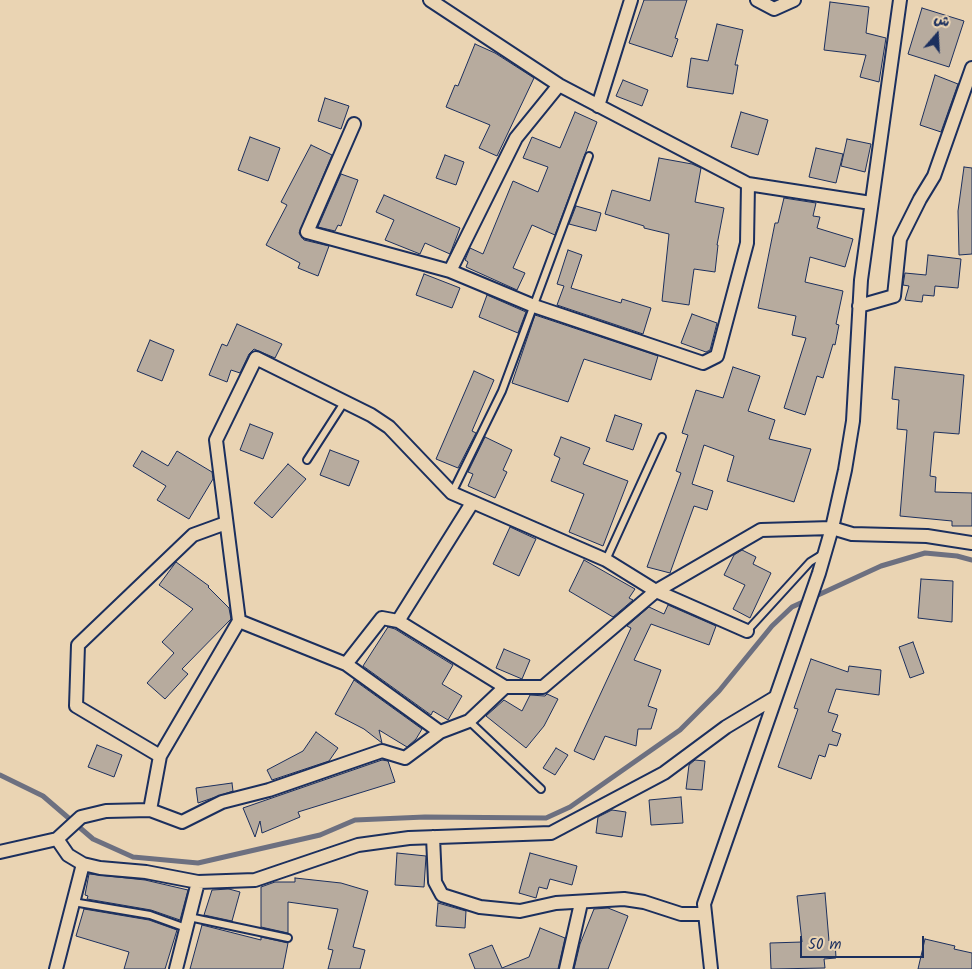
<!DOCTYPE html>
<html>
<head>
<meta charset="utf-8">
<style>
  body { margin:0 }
  #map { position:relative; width:972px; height:969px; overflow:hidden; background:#ead4b3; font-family:Kalam,"Playpen Sans Arabic",sans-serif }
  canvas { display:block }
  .north { position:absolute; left:912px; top:10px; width:50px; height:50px; -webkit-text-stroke:4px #ead4b3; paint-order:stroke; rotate:19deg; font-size:14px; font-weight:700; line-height:20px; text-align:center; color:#1b2f5e }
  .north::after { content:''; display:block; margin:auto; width:18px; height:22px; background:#1b2f5e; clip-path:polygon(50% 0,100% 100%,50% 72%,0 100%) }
  .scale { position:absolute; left:800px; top:936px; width:124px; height:22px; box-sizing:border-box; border:2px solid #1b2f5e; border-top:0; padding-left:6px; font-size:15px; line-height:18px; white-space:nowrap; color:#1b2f5e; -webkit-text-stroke:4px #ead4b3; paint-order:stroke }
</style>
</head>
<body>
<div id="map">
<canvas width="972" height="969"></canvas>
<div class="north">ش</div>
<div class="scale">50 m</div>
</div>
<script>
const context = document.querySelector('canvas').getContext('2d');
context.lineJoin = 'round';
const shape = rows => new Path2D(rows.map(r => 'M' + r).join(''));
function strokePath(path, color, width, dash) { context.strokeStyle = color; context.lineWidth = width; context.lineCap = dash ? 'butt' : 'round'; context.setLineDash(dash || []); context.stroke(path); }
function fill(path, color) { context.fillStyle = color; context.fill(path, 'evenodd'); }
strokePath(shape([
  [0,775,43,796,93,839,133,857,198,863,320,835,355,820,425,817,546,818,570,807,680,730,719,691,772,626,792,607,881,566,925,553,957,556,972,560]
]), '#6d7080', 5);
const building = shape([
  [644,0,687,0,675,38,678,39,672,57,629,43,644,0],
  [830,2,869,7,866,33,886,38,879,82,860,77,866,55,824,50,830,2],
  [922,8,964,21,949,67,908,54,922,8],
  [717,24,743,30,735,65,738,65,733,94,687,87,691,58,708,61,717,24],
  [475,44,495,53,534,78,497,156,479,148,490,125,446,107,455,85,458,86,475,44],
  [935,75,958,84,941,132,920,125,935,75],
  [623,80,648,90,642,106,616,96,623,80],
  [325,98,349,106,341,129,318,121,325,98],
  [575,112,597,122,555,235,532,225,513,268,525,273,517,290,466,267,468,262,465,260,470,248,483,254,513,181,538,192,548,167,523,158,532,137,560,148,575,112],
  [741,112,768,120,758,155,731,147,741,112],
  [250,137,280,148,268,181,238,170,250,137],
  [847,139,871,144,865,172,841,166,847,139],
  [311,145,332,155,299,233,304,240,329,246,318,276,298,268,300,263,266,245,287,205,281,202,311,145],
  [816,148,843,154,836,183,809,177,816,148],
  [445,155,464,162,456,185,436,178,445,155],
  [659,158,692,164,701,168,695,202,724,208,717,245,718,245,715,272,694,269,689,305,662,301,669,234,644,228,644,226,605,214,612,190,650,201,659,158],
  [964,167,972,168,972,254,959,255,958,211,964,167],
  [341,174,358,180,341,226,338,225,335,231,318,227,341,174],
  [384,195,460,228,450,254,425,243,420,254,385,240,394,220,376,212,384,195],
  [784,198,816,203,813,216,820,217,817,228,853,239,845,267,810,257,805,282,843,291,836,324,839,325,835,345,833,344,823,378,817,376,805,415,784,408,806,338,792,335,796,316,758,308,775,223,778,223,784,198],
  [576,206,601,213,596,231,569,224,576,206],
  [568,250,582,255,571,288,621,303,622,299,651,308,643,334,557,305,564,286,557,284,568,250],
  [928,255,961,259,958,288,935,286,934,296,923,295,922,302,905,300,909,286,903,285,905,273,926,275,928,255],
  [424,274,460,288,452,308,416,295,424,274],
  [487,295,526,312,518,333,479,317,487,295],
  [692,314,717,323,710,350,706,352,681,343,692,314],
  [535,315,658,356,651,380,584,359,568,402,512,383,535,315],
  [237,324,282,344,275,358,254,349,249,354,240,373,231,370,227,382,209,375,222,344,227,346,237,324],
  [150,340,174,350,162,381,137,371,150,340],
  [733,367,760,376,748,411,775,420,769,439,811,449,794,502,727,481,734,456,704,445,692,484,713,491,707,510,694,506,670,573,647,567,681,473,676,471,688,435,682,433,696,390,723,398,733,367],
  [895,367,964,375,959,434,934,432,930,476,936,477,935,492,972,493,972,526,952,526,952,521,900,516,907,430,897,429,899,400,892,399,895,367],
  [474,371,494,380,472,431,476,433,458,468,436,459,474,371],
  [615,415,642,424,633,450,606,441,615,415],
  [250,424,273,433,263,459,240,450,250,424],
  [485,437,512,450,503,470,507,472,495,498,468,486,473,474,468,472,485,437],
  [561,437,590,448,583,464,628,481,603,546,569,532,584,494,551,481,560,458,554,455,561,437],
  [330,450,359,461,349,486,320,475,330,450],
  [142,451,168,466,177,451,212,472,213,479,189,519,157,500,166,486,133,466,142,451],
  [288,464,306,479,272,518,254,503,288,464],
  [510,527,536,539,519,576,493,564,510,527],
  [742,550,756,557,753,564,771,573,750,618,733,609,745,585,724,575,734,555,742,550],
  [584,560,635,589,629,598,633,600,613,617,569,591,584,560],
  [176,562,209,586,208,587,229,608,231,619,182,669,188,674,165,699,147,683,174,653,162,642,193,609,159,585,176,562],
  [921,579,953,581,952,622,918,618,921,579],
  [668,605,716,626,709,645,651,624,634,660,661,670,648,706,657,709,651,729,638,729,636,746,605,736,594,760,574,751,631,628,627,626,649,607,664,614,668,605],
  [388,627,395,629,453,665,442,684,462,696,448,720,433,711,431,715,363,666,388,627],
  [913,642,924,673,910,678,899,647,913,642],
  [504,649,530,660,522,679,496,668,504,649],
  [811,659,848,672,849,666,881,670,879,695,836,689,828,712,838,715,832,731,841,734,837,746,829,744,825,757,819,755,811,779,778,767,798,709,794,708,811,659],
  [354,680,422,729,416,739,407,747,379,730,382,743,364,729,335,714,354,680],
  [547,694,558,699,544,726,526,748,486,716,504,700,522,711,530,695,545,696,547,694],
  [316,732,338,748,329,761,272,780,267,770,303,751,316,732],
  [97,745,122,755,114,777,88,767,97,745],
  [556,748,568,755,555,775,543,768,556,748],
  [382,760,388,761,395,782,298,812,300,817,262,833,260,821,255,837,243,808,382,760],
  [695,760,705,761,702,790,686,789,689,765,695,760],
  [232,783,233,791,198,803,196,788,232,783],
  [681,797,683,823,651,825,649,800,681,797],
  [612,810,626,812,622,837,596,833,598,817,612,810],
  [397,853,426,856,424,887,395,885,397,853],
  [530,853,577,866,572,885,550,879,547,889,539,887,536,898,519,893,530,853],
  [89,874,145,880,188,890,180,920,151,910,87,899,88,896,85,895,89,874],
  [295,878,341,883,368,891,353,947,365,950,360,969,328,969,333,950,328,949,338,909,288,902,288,933,261,927,261,887,275,882,295,882,295,878],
  [229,889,240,892,232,921,204,915,212,890,229,889],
  [825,893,829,941,835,941,836,958,824,959,825,968,771,969,770,943,802,942,797,896,825,893],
  [438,903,466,911,465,928,436,926,438,903],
  [608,908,628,916,608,969,574,969,580,944,594,909,608,908],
  [84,909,149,920,177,930,165,969,124,969,129,952,76,936,84,909],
  [202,925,261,940,261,937,288,943,283,969,190,969,202,925],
  [540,928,565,938,558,969,475,969,469,954,492,945,502,968,529,957,540,928],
  [925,939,955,946,954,949,972,953,972,969,918,969,925,939]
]);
fill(building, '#b7ab9e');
strokePath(building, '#1b2f5e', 1);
const lane = shape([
  [307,460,345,401],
  [452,493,502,391,589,156],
  [606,560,662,437],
  [747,631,810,562,823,554],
  [469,721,541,789],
  [73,902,150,915,186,928],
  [189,917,288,938]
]);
const street = shape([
  [430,0,559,85,748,184,871,203],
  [757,0,774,9,794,0],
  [598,106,631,0],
  [354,124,307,232,450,271,534,306,703,363,717,356,747,243,748,184],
  [450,271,516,138,559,85],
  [859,306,894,296,900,239,920,199,934,176,972,68],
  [226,523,193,535,78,645,76,706,160,756,239,621,346,664,440,732],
  [239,621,216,440,256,358,371,415,389,427,452,493,606,560,656,591,747,631],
  [398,621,472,503],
  [346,664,382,618,398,621,505,687],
  [160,756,150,810,182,822,222,802,269,790,382,751,405,758,440,732,469,721,505,687,543,687,656,591,761,530,832,528,852,534,927,536,972,543],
  [433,837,435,882,442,895,480,907,520,911,556,903,624,899,644,902,681,914,705,914],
  [57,839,68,855,83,864,100,868,146,872,198,882],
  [0,852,57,839,81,817,106,811,150,810],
  [56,969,83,864],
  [176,969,198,882,255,880,358,845,409,838,551,833,664,773,726,727,776,697],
  [566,969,581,903],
  [711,969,704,904,819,573,832,528,845,470,853,421,861,280,900,0]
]);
strokePath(lane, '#1b2f5e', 10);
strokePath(street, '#1b2f5e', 16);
strokePath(lane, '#ead4b3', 6);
strokePath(street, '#ead4b3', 12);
</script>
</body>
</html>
